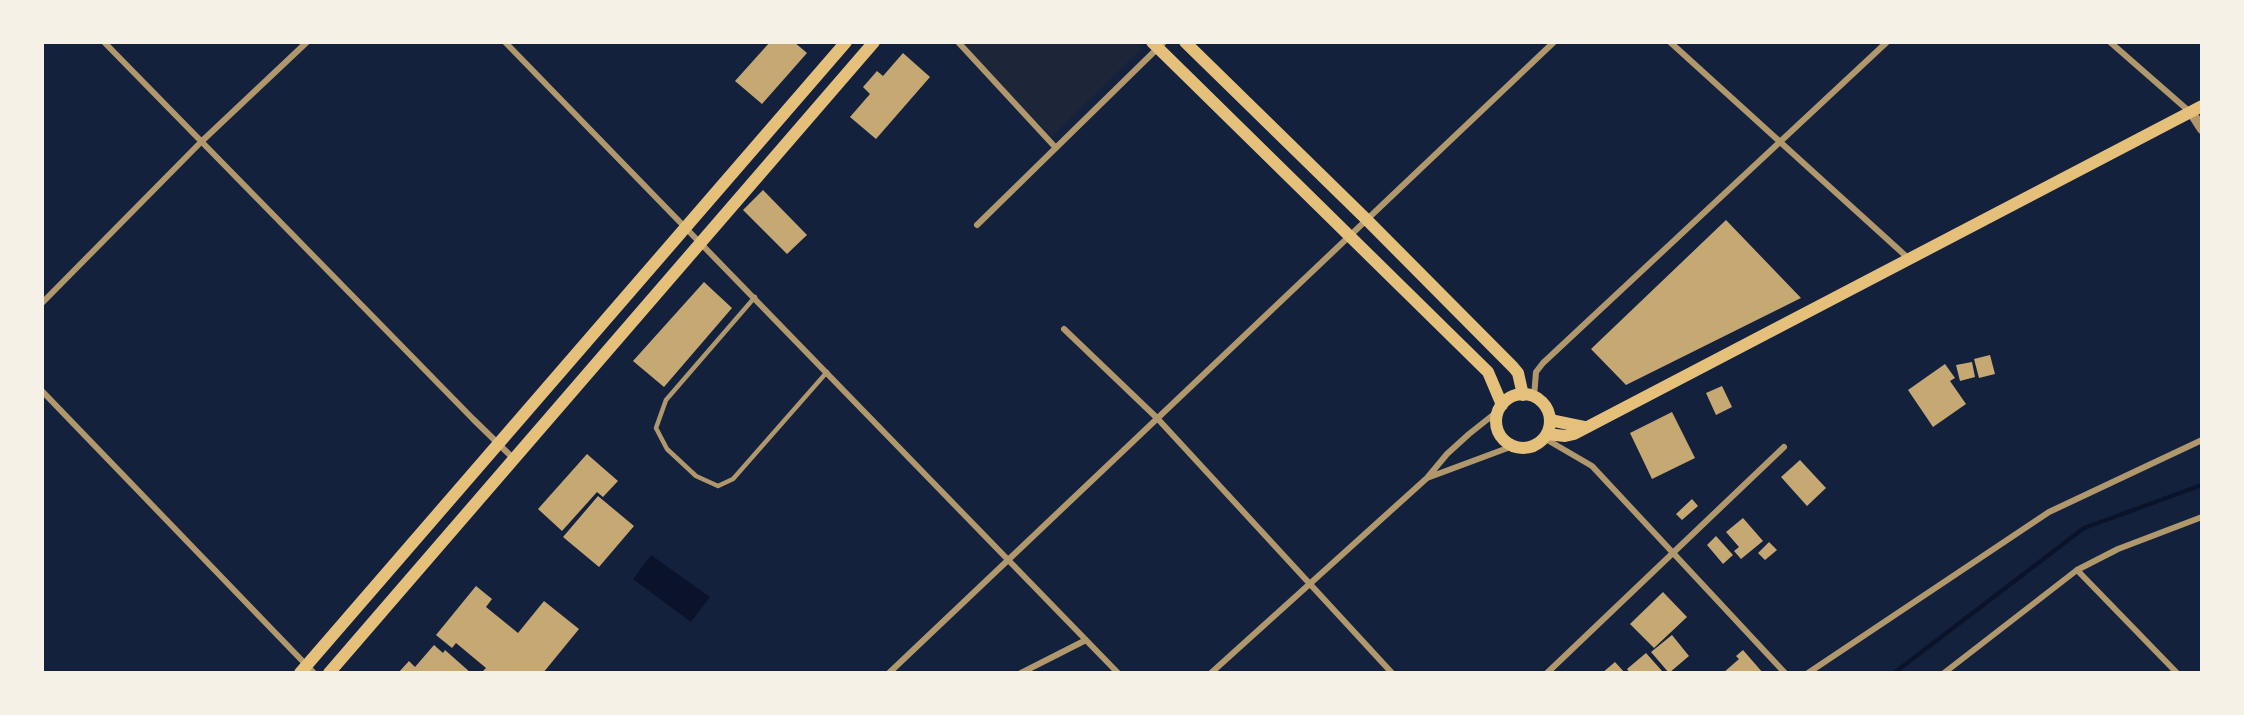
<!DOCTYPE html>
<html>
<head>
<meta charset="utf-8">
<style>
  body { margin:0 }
  #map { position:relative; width:2244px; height:715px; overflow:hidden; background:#14213d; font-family:"Titillium Web",sans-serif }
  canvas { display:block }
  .frame { position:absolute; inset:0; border:44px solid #f6f1e7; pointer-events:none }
</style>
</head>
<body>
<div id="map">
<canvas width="2244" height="715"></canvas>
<div class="frame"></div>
</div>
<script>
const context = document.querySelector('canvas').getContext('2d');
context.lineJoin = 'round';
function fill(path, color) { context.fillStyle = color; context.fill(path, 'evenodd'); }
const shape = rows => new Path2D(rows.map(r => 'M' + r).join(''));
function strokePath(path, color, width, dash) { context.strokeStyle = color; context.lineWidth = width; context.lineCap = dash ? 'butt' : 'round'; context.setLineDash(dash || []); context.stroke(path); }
fill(shape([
  [958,42,1136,42,1142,48,1052,137]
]), '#1d2539');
fill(shape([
  [651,555,710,597,691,622,633,579]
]), '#0b132b');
strokePath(shape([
  [1894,673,2084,528,2202,485]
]), '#0b132b', 4.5);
fill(shape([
  [770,42,794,42,807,53,762,104,735,81],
  [903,53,930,77,876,139,850,117,870,94,863,87,877,71,883,76],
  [763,190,807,235,787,254,743,210],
  [1726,220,1801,298,1626,385,1591,349],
  [704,282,732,308,664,387,633,361],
  [1990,355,1995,374,1979,378,1974,359],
  [1972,362,1975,377,1960,381,1956,365],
  [1945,364,1955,378,1950,381,1966,404,1933,427,1908,390],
  [1722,386,1732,407,1716,415,1706,393],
  [1672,412,1695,458,1652,479,1630,433],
  [587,454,618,481,603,497,597,492,562,531,538,509],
  [1800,460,1826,488,1807,506,1781,477],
  [598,496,634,526,599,567,563,537],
  [1692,499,1698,506,1682,520,1676,514],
  [1743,518,1763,541,1741,559,1734,551,1739,547,1726,532],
  [1716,536,1733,555,1723,564,1707,545],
  [1769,542,1777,550,1765,560,1758,553],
  [476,586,492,599,486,607,518,633,544,601,579,629,543,673,481,673,486,668,456,643,452,648,436,635],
  [1663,592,1687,617,1654,648,1630,624],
  [1672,635,1689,656,1669,673,1651,652],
  [434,645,443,653,445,650,471,673,398,673,409,661,415,667],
  [1743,650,1763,673,1723,673,1739,659,1736,656],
  [1646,653,1662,671,1659,673,1630,673,1627,669],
  [1615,662,1625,673,1602,673]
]), '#c6a872');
strokePath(shape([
  [755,297,666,400,656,428,667,449,696,476,718,486,733,479,827,372]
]), '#b1986c', 4.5);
strokePath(shape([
  [104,42,473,419,515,460],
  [505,42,1118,673],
  [958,42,1056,148],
  [1670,42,1908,258],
  [2110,42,2190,112],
  [977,225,1164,42],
  [42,303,201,142,307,42],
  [1064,329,1157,418,1392,673],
  [42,391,314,673],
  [1534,397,1536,372,1543,363,1887,42],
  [1544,438,1592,466,1785,673],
  [1427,478,1513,446],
  [2077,570,2177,673],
  [889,673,1554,42],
  [1021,673,1086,640],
  [1211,673,1427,478,1447,454,1469,434,1498,411],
  [1547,673,1784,447],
  [1808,673,2049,512,2202,440],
  [1944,673,2077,570,2118,549,2202,517]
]), '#b1986c', 6);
strokePath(shape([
  [2191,112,2202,129]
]), '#b1986c', 10);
strokePath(shape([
  [1152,42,1488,372,1502,405],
  [1185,42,1366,219,1513,367,1518,373,1523,395],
  '1496 421a27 27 0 1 1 54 0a27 27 0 1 1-54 0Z',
  [1550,420,1584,427],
  [1547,434,1565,436,1574,434,2202,106],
  [300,673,846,42],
  [329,673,874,42]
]), '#e5c07b', 12);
</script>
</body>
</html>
